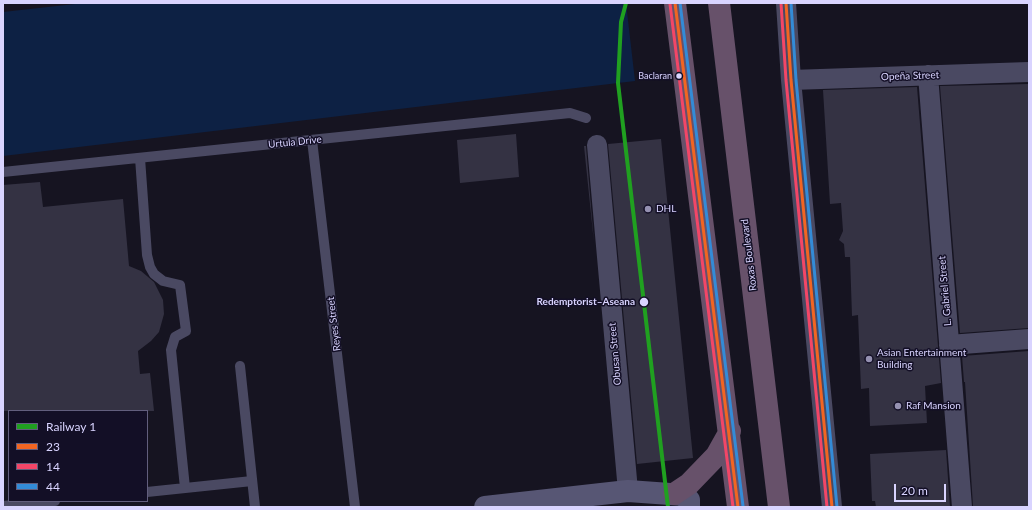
<!DOCTYPE html>
<html>
<head>
<meta charset="utf-8">
<style>
  body { margin:0 }
  #map { position:relative; width:1032px; height:510px; overflow:hidden; background:#161421; font-family:Lato,sans-serif }
  canvas { display:block }
  .frame { position:absolute; inset:0; border:4px solid #d9d4ff; pointer-events:none }
  .legend { position:absolute; left:8px; top:410px; width:140px; height:92px; box-sizing:border-box; background:#130f26; border:1px solid #625e7d; margin:0; padding:5px 7px; list-style:none; font-size:12px; color:#d9d4ff }
  .legend li { display:flex; align-items:center; gap:8px; height:20px }
  .legend b { width:20px; border:1px solid #625e7d }
  .scale { position:absolute; left:894px; top:484px; width:52px; height:18px; box-sizing:border-box; border:2px solid #d9d4ff; border-top:0; padding-left:5px; font-size:12px; line-height:14px; white-space:nowrap; color:#d9d4ff; -webkit-text-stroke:3px #130f26; paint-order:stroke }
</style>
</head>
<body>
<div id="map">
<canvas width="1032" height="510"></canvas>
<div class="frame"></div>
<ul class="legend">
<li><b style="height:5px;background:#20a020"></b>Railway 1</li>
<li><b style="height:5px;background:#f26522"></b>23</li>
<li><b style="height:5px;background:#f34667"></b>14</li>
<li><b style="height:5px;background:#338bd7"></b>44</li>
</ul>
<div class="scale">20 m</div>
</div>
<script>
const context = document.querySelector('canvas').getContext('2d');
context.lineJoin = 'round';
function fill(path, color) { context.fillStyle = color; context.fill(path, 'evenodd'); }
const shape = rows => new Path2D(rows.map(r => 'M' + r).join(''));
function strokePath(path, color, width, dash) { context.strokeStyle = color; context.lineWidth = width; context.lineCap = dash ? 'butt' : 'round'; context.setLineDash(dash || []); context.stroke(path); }
function label(font, color, halo, rows, align = 'center') {
  context.font = font + ' Lato,sans-serif'; context.lineWidth = 3; context.setLineDash([]); context.textBaseline = 'middle'; context.strokeStyle = halo; context.fillStyle = color; for (const [text, x, y, turn = 0] of rows) {
    context.save(); context.translate(x, y); context.rotate((+turn || 0) * Math.PI / 180); context.textAlign = isNaN(turn) ? turn : align; if (halo) context.strokeText(text, 0, 0); context.fillText(text, 0, 0); context.restore();
  }
}
fill(shape([
  [84,3,626,3,635,81,3,156,3,12]
]), '#0d2144');
fill(shape([
  [1028,84,1029,328,960,333,940,86],
  [917,87,941,383,925,386,927,423,870,426,869,388,861,389,858,315,852,316,850,257,845,257,844,244,839,240,843,231,841,203,830,204,823,90],
  [516,134,519,177,460,183,457,140],
  [661,139,693,458,637,464,608,144],
  [584,146,586,146,594,243],
  [40,182,43,207,123,199,129,266,141,271,154,282,163,300,164,314,159,332,151,341,138,351,140,374,150,373,154,411,3,411,3,185],
  [1029,351,1029,506,973,506,965,382,964,382,962,356],
  [946,450,950,507,876,507,875,501,872,501,870,454]
]), '#343243');
strokePath(shape([
  [312,140,355,507],
  [140,158,147,255,150,267,154,274,163,281,180,285,186,331,175,337,171,350,185,488],
  [3,172,570,113,586,118],
  [240,366,255,507],
  [147,492,252,481],
  [3,506,55,501]
]), '#4a4962', 10);
strokePath(shape([
  [786,3,791,80,832,507],
  [928,75,962,507],
  [791,80,1029,72],
  [597,145,628,491],
  [949,345,1029,339]
]), '#4a4962', 20);
strokePath(shape([
  [485,507,628,491,684,495,689,500,689,507]
]), '#575674', 22);
strokePath(shape([
  [675,3,738,507],
  [719,3,779,507],
  [674,494,689,484,716,456,730,431]
]), '#67516a', 22);
strokePath(shape([
  [675,3,738,507],
  [786,3,791,80,832,507]
]), '#f26522', 3);
strokePath(shape([
  [781,3,786,80,827,507],
  [670,4,733,507]
]), '#f34667', 3);
strokePath(shape([
  [680,3,743,506],
  [791,3,796,80,837,507]
]), '#338bd7', 3);
strokePath(shape([
  [626,3,621,22,618,83,668,507]
]), '#20a020', 4);
for (const [x, y, r, color] of [
  [679,76,3.5,"#d9d4ff"],
  [648,209,4,"#9591b1"],
  [644,302,5,"#d9d4ff"],
  [869,359,4,"#9591b1"],
  [898,406,4,"#9591b1"]
]) { const dot = new Path2D(); dot.arc(x, y, r, 0, 2 * Math.PI); context.fillStyle = color; context.fill(dot); strokePath(dot, '#130f26', 1.5); }
label('9px', '#d9d4ff', '#130f26', [
  ["Baclaran",672,76]
], 'right');
label('10px', '#d9d4ff', '#130f26', [
  ["Opeña Street",910,76,-2],
  ["Urtula Drive",295,142,-6],
  ["Roxas Boulevard",749,255,-97],
  ["L. Gabriel Street",945,291,-95],
  ["Reyes Street",334,324,-97],
  ["Obusan Street",615,354,-95]
]);
label('10px', '#d9d4ff', '#130f26', [
  ["DHL",656,209],
  ["Asian Entertainment",877,353],
  ["Building",877,365],
  ["Raf Mansion",906,406]
], 'left');
label('bold 10px', '#d9d4ff', '#130f26', [
  ["Redemptorist–Aseana",635,302]
], 'right');
</script>
</body>
</html>
